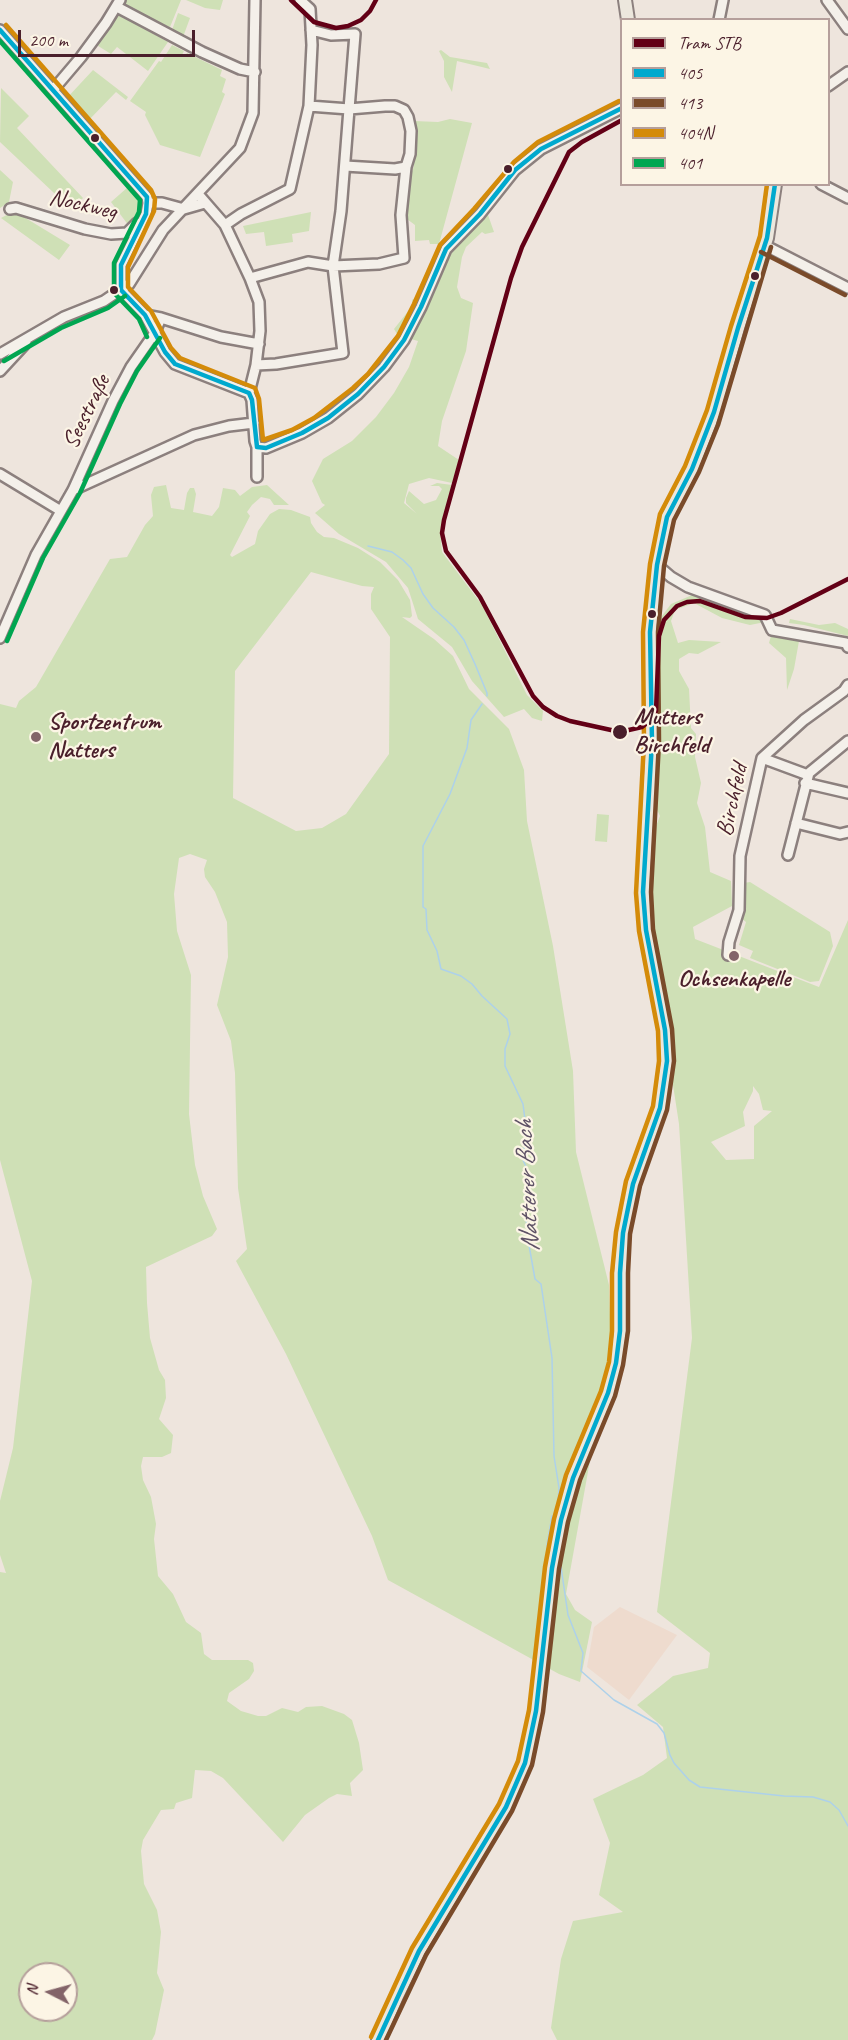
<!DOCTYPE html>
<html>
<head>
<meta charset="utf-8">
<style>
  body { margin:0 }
  #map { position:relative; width:848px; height:2040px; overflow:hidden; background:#eee5dd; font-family:Caveat,sans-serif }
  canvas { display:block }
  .legend { position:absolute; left:620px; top:18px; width:210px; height:168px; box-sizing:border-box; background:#fcf5e5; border:2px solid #b59f9b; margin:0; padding:8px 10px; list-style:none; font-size:18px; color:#4a1f2b }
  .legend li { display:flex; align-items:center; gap:12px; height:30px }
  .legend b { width:30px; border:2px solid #b59f9b }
  .north { position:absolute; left:18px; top:1962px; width:60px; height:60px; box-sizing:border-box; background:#fcf5e5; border:2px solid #b59f9b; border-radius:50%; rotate:276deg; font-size:16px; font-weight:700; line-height:24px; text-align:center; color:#4a1f2b }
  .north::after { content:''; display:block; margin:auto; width:21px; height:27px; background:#836469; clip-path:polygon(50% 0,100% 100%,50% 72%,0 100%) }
  .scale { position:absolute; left:18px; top:30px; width:177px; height:27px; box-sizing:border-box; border:3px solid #4a1f2b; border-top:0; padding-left:8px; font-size:18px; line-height:21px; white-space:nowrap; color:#4a1f2b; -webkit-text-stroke:4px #fcf5e5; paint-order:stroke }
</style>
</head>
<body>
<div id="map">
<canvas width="848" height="2040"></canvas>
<ul class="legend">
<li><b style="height:8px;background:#630016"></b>Tram STB</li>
<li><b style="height:8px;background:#00a9ce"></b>405</li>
<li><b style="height:8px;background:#7a4b2a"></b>413</li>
<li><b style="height:8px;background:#d48b09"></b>404N</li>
<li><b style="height:8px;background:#00a651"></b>401</li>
</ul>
<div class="north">N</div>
<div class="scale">200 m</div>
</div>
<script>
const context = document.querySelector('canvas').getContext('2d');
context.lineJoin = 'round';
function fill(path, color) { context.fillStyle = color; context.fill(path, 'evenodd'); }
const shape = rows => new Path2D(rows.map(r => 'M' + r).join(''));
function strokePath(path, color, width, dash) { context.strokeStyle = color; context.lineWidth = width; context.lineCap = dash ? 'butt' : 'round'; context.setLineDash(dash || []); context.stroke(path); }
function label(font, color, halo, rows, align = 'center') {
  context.font = font + ' Caveat,sans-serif'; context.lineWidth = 4.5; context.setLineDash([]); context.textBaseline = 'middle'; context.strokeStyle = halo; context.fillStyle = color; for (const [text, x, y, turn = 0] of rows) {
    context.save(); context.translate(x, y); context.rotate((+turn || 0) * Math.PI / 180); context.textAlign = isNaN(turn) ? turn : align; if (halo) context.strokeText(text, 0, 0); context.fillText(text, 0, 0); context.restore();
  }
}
fill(shape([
  [620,1607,677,1635,629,1700,587,1667,594,1627]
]), '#eedbce');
fill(shape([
  [124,0,181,0,170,27,121,7],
  [186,0,223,0,220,10,205,8],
  [119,12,124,12,123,17,168,42,148,71,117,47,111,54,95,44,115,13],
  [178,13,190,18,183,37,171,33],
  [172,45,184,51,182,55,185,56,187,53,222,70,220,76,226,79,222,92,225,94,200,157,160,145,145,115,146,112,130,101,159,61,161,62],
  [441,50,450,57,487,63,490,69,457,61,452,92,444,77,444,61,439,51],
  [93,70,128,97,126,100,116,92,87,122,66,99],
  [1,88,29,116,17,128,83,198,72,210,0,142],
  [450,119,472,123,439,244,430,244,429,240,415,241,415,225,403,216,407,186,414,166,414,121,438,122],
  [0,170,13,182,9,202,0,208],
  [128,187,141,196,143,202,139,217,133,226,129,226,111,202],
  [14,211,70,245,59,260,1,218],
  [311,212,309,231,292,234,293,242,266,246,264,232,246,234,243,226],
  [487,212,494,232,485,234,482,232,466,247,462,257,457,287,461,298,473,303,466,351,442,421,438,446,459,460,452,483,429,478,409,484,404,503,417,514,406,503,406,498,409,491,424,504,436,500,442,489,439,486,430,486,437,483,452,485,440,531,442,552,482,605,527,695,543,711,542,721,532,718,524,709,504,717,472,681,452,647,418,619,408,588,386,562,339,534,315,513,325,505,322,503,312,481,323,459,352,441,376,417,394,393,409,367,418,341,411,339,412,331,449,249],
  [418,296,421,298,408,326,396,344,392,341,397,334,394,329,413,305,412,300],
  [166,485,171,508,184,510,187,493,190,488,194,488,196,494,193,512,212,516,219,507,223,488,235,490,240,496,252,487,267,485,289,505,274,505,270,499,261,497,252,505,247,512,250,516,230,555,232,557,255,544,258,531,270,514,279,509,291,510,310,517,311,523,317,532,324,537,334,538,358,548,380,562,398,580,410,600,412,616,410,618,402,617,434,639,453,656,469,689,509,729,524,770,527,821,553,946,573,1071,576,1152,609,1285,611,1344,566,1594,575,1610,592,1622,580,1682,559,1674,388,1580,372,1536,286,1354,236,1261,247,1249,238,1188,235,1073,231,1041,217,1005,228,957,227,922,215,892,205,877,204,869,207,860,190,854,179,858,174,894,177,931,191,975,189,1114,195,1165,203,1196,217,1229,212,1236,146,1267,147,1303,150,1338,159,1370,165,1380,166,1398,159,1419,173,1435,171,1453,162,1457,143,1457,141,1466,143,1480,151,1497,156,1524,154,1539,158,1576,173,1594,186,1622,201,1633,204,1654,212,1660,248,1660,253,1663,254,1671,249,1679,229,1693,227,1701,241,1711,258,1716,266,1716,282,1708,298,1712,306,1707,322,1706,344,1714,352,1720,359,1743,363,1770,350,1783,352,1796,337,1794,329,1798,305,1815,283,1842,223,1778,211,1771,195,1770,192,1798,176,1803,174,1809,161,1810,143,1840,141,1851,144,1884,157,1910,161,1932,157,1973,164,1990,155,2034,152,2040,0,2040,0,1572,6,1573,0,1555,0,1501,13,1448,32,1281,0,1160,0,704,16,708,19,701,36,687,110,559,127,557,145,525,153,516,151,495,154,487],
  [311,572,362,586,374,587,371,594,371,609,390,637,389,754,346,814,322,828,296,831,233,798,235,671],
  [30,1974,66,1974,66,2010,30,2010],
  [697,593,760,614,765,622,750,625,722,618,694,603,675,610,671,621,678,643,689,640,721,642,698,654,689,653,679,659,679,671,689,689,691,728,696,734,695,757,701,783,697,803,705,827,710,872,731,881,732,906,693,927,695,939,819,987,848,920,848,2040,557,2040,551,2028,561,1959,573,1921,623,1912,599,1895,610,1843,593,1799,643,1775,667,1758,663,1727,637,1705,673,1676,708,1668,710,1653,657,1612,692,1338,679,1124,651,942,647,849,660,816,652,799,653,628,671,604],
  [753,1086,759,1094,763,1110,772,1111,754,1126,754,1159,726,1160,711,1142,745,1126,743,1112,753,1091],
  [790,619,819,625,835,623,848,629,848,636,804,625,789,623],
  [771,636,799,641,794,669,787,690,786,658,769,643],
  [597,814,609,815,607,842,595,841],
  [750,882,830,932,833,946,819,981,810,982,750,958,753,951,739,945,746,922,742,919,743,887,744,883]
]), '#cfe0b6');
strokePath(shape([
  [368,546,392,552,403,560,411,568,423,594,433,608,454,627,464,640,475,664,487,693,487,696],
  [482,704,471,720,467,748,450,794,423,846,423,907,426,909,427,930,437,951,441,969,461,976,472,984,482,996,507,1019,510,1034,505,1049,505,1066,523,1104,526,1128,523,1160,529,1173,525,1191,527,1234,535,1279,541,1284,552,1358,554,1456,559,1488,558,1503],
  [655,792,657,755],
  [632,1220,638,1192,660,1126],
  [624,1351,629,1323,626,1319,626,1312],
  [548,1556,547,1545,552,1516],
  [560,1560,568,1615,583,1653,581,1671,614,1700,657,1724,664,1733,670,1755,674,1763,689,1780,700,1787,784,1796,813,1797,830,1802,839,1810,848,1826]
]), '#add1ea', 1.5);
const minor = shape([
  [827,0,848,29],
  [117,7,202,52,240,69,255,72],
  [719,20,723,0],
  [0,30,147,197,148,203,146,214,121,265,121,290],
  [828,86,848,72],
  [53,90,81,57,106,23,120,0],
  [309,106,349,109,355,34,331,35,311,30],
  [385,106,395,106,404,110,408,117,411,131,410,154,406,167,401,215,404,258,379,264,333,266,341,211,349,109,385,106],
  [345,166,395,169,406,167],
  [821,184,848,198],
  [198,194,225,225,250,278,259,302,260,331,256,365,249,393],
  [148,203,162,203,184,209,205,203],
  [10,209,16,208,85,229,111,234,127,233,137,223],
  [225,225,241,214,290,189,309,106,312,45,310,9,300,0],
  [764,245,848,288],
  [250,278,308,262,333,266,343,353,276,364,256,365],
  [121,290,145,315,165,352,175,364,249,393,252,400,255,441,257,447,257,477],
  [145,315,161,318,221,337,259,344],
  [0,354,64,317,104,301,129,284,163,230,240,148,253,113,255,0],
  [0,371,24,345,27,339],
  [257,447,266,448,302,433,328,418,358,394,384,367,404,340,421,307,446,249,480,214,515,170,541,149,622,108],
  [0,474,61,511],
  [73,490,194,435,229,426,254,423],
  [657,565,671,577,688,587,765,615,772,630,846,643,848,647],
  [0,638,36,555,73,490,113,401,131,367,154,334,161,318],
  [762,758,808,775],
  [805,783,848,793],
  [796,823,840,834,848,832],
  [788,855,809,773,848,741],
  [728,955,729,942,739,910,740,856,762,758,804,720,844,691,848,685]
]);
const major = shape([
  [625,0,628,20],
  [378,2040,397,1996,419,1951,506,1807,525,1763,536,1711,552,1568,561,1520,573,1478,608,1393,616,1363,620,1331,620,1273,623,1233,633,1184,660,1108,667,1061,665,1030,646,930,643,892,652,742,650,632,657,565,667,517,692,469,714,412,738,328,767,238,775,184]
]);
strokePath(minor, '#8c807e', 14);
strokePath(major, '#8c807e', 16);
strokePath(minor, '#f4f0ea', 9);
strokePath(major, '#ece7dd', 12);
strokePath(shape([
  [0,30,147,197,146,214,121,265,121,290],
  [121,290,145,315,165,352,175,364,249,393,252,400,257,447],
  [257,447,266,448,302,433,328,418,358,394,384,367,404,340,421,307,446,249,480,214,515,170,541,149,622,108],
  [378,2040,419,1951,506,1807,525,1763,536,1711,552,1568,561,1520,573,1478,608,1393,616,1363,620,1331,620,1273,623,1233,633,1184,660,1108,667,1061,665,1030,646,930,643,892,652,742,650,632,657,565,667,517,692,469,714,412,738,328,767,238,775,184]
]), '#00a9ce', 4.5);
strokePath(shape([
  [761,252,845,295],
  [386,2040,426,1955,512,1811,532,1765,543,1712,559,1569,568,1522,580,1480,615,1396,623,1365,628,1331,628,1273,630,1234,640,1186,667,1110,674,1061,672,1029,653,929,651,892,659,742,658,632,664,566,674,520,699,472,718,425,771,247]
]), '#7a4b2a', 4.5);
strokePath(shape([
  [6,25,151,190,155,199,154,211,128,267,128,287,151,311,171,348,180,358,255,388,259,399,263,440,292,430,314,418,353,388,368,374,398,336,414,304,440,245,474,209,514,162,538,142,619,101],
  [371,2037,412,1948,499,1804,518,1761,529,1710,545,1567,554,1519,566,1475,601,1391,609,1362,612,1331,612,1273,616,1232,626,1181,653,1106,659,1061,658,1031,639,931,636,893,644,742,643,632,650,564,660,514,685,466,707,410,731,326,760,236,767,184]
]), '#d48b09', 4.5);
strokePath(shape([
  [0,41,140,200,139,212,114,263,114,290],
  [116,295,139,319,147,337],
  [4,361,61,328,108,308,125,296],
  [7,641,43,558,80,493,120,404,137,371,160,338]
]), '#00a651', 4.5);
strokePath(shape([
  [291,0,314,22,336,28,348,26,361,20,370,11,376,0],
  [622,120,582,142,569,152,522,247,511,278,444,520,442,533,446,551,480,597,533,696,543,707,557,716,570,721,620,732,642,727,652,719,656,711,659,636,664,620,677,606,687,602,700,601,745,617,767,618,781,613,848,579]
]), '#630016', 4.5);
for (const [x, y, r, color] of [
  [95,138,5,"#4a1f2b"],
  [508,169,5,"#4a1f2b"],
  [755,276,5,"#4a1f2b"],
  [114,290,5,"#4a1f2b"],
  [652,614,5,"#4a1f2b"],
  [620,732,8,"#4a1f2b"],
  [36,737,6,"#836469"],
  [734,956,6,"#836469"]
]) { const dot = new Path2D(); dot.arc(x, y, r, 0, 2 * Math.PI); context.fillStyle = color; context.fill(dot); strokePath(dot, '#fcf5e5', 2); }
label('24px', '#4a1f2b', '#fcf5e5', [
  ["Nockweg",83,205,13],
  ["Seestraße",87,412,-64],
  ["Birchfeld",733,800,-77]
]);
label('bold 24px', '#4a1f2b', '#fcf5e5', [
  ["Mutters",634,718],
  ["Birchfeld",634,746]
], 'left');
label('bold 24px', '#4a1f2b', '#fcf5e5', [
  ["Sportzentrum",48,723],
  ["Natters",48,751],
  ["Ochsenkapelle",734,980,"center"]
], 'left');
label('italic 26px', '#5f5266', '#fcf5e5', [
  ["Natterer Bach",528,1186,-93]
]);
</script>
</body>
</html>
